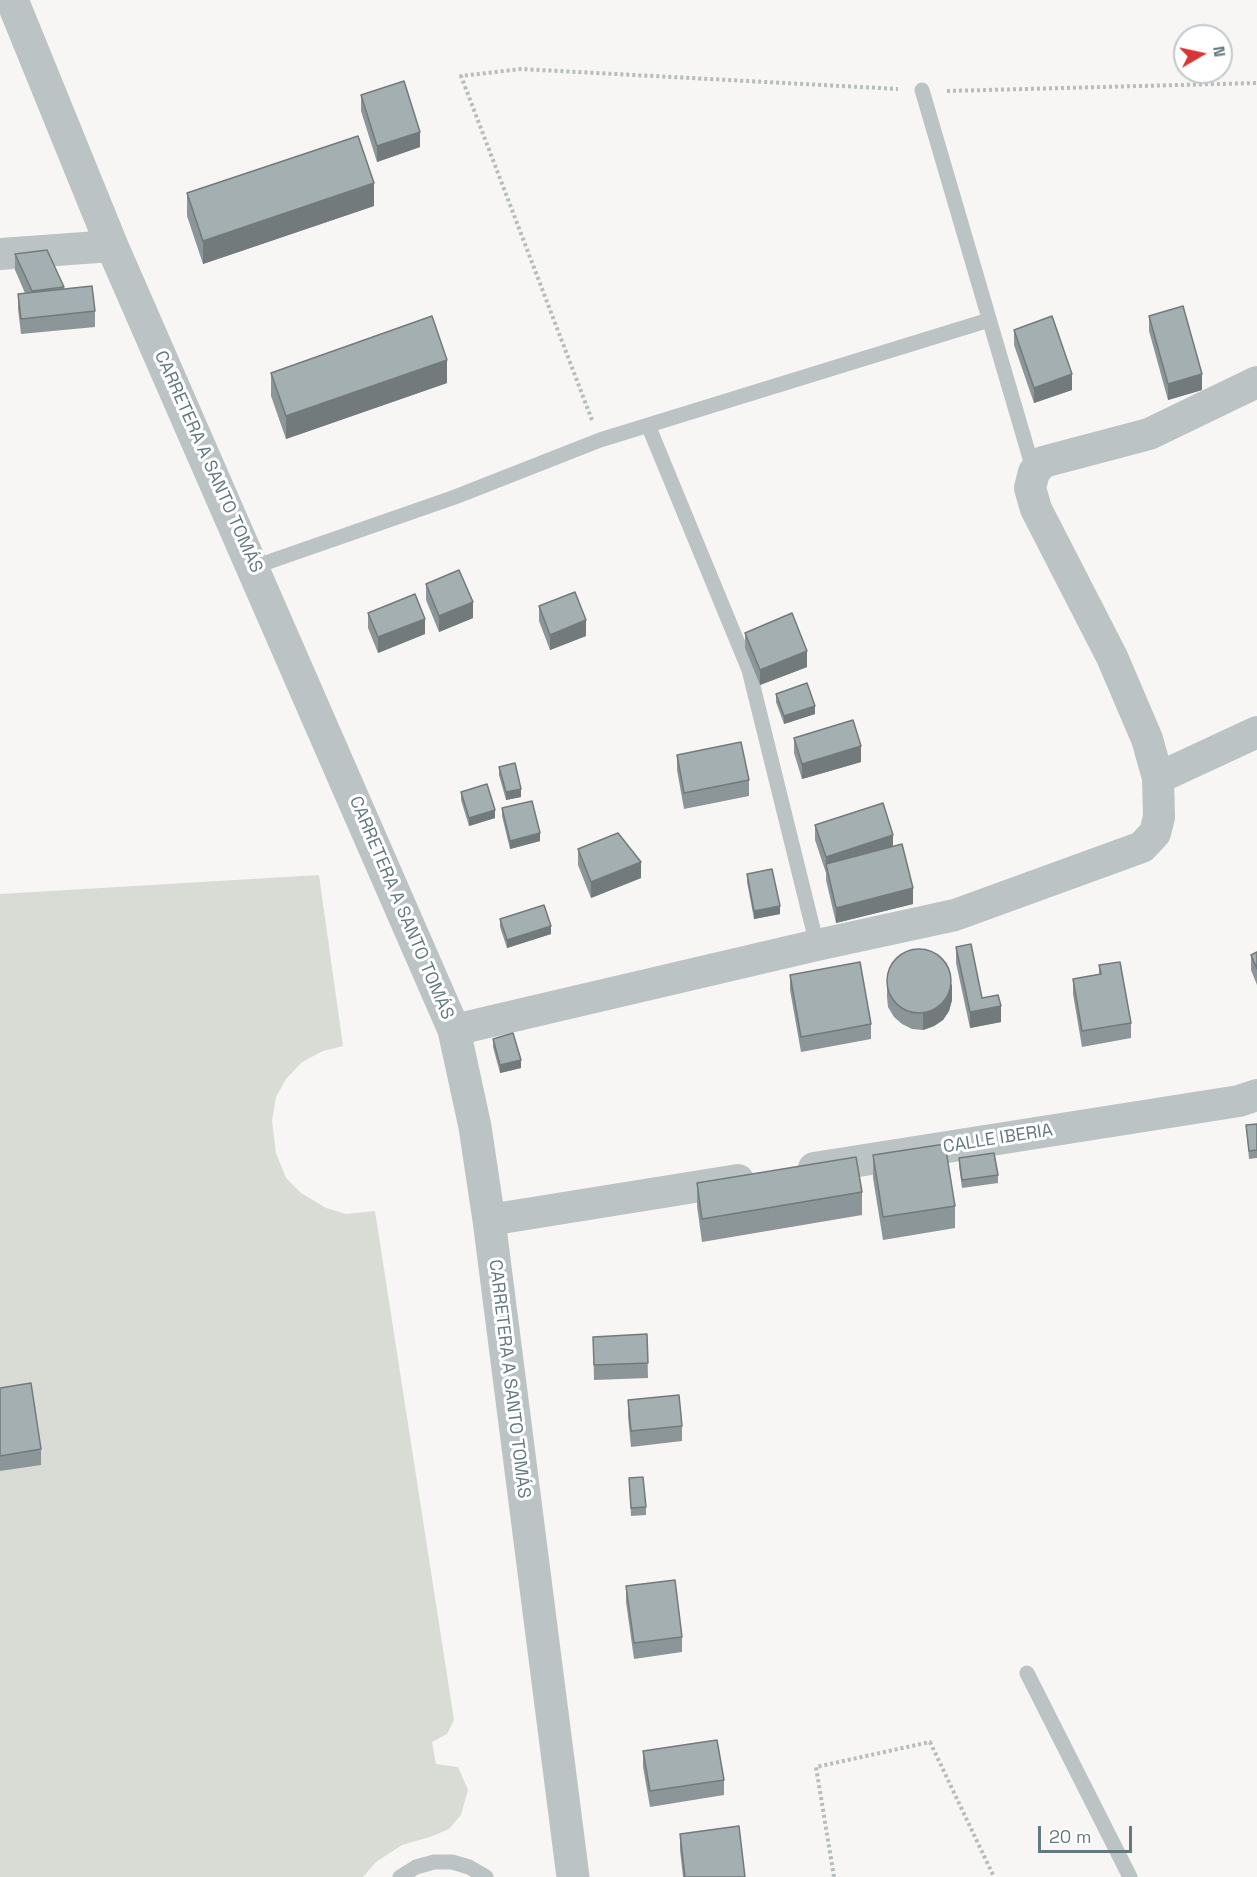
<!DOCTYPE html>
<html>
<head>
<meta charset="utf-8">
<style>
  body { margin:0 }
  #map { position:relative; width:1257px; height:1877px; overflow:hidden; background:#f7f6f4; font-family:"Space Grotesk",sans-serif }
  canvas { display:block }
  .north { position:absolute; left:1173px; top:24px; width:60px; height:60px; box-sizing:border-box; background:#fff; border:2px solid #c1c9cb; border-radius:50%; rotate:81deg; font-size:16px; font-weight:700; line-height:24px; text-align:center; color:#64797d }
  .north::after { content:''; display:block; margin:auto; width:21px; height:27px; background:#d73434; clip-path:polygon(50% 0,100% 100%,50% 72%,0 100%) }
  .scale { position:absolute; left:1038px; top:1826px; width:94px; height:27px; box-sizing:border-box; border:3px solid #64797d; border-top:0; padding-left:8px; font-size:18px; line-height:21px; white-space:nowrap; color:#64797d; -webkit-text-stroke:4px #fff; paint-order:stroke }
</style>
</head>
<body>
<div id="map">
<canvas width="1257" height="1877"></canvas>
<div class="north">N</div>
<div class="scale">20 m</div>
</div>
<script>
const context = document.querySelector('canvas').getContext('2d');
context.lineJoin = 'round';
function fill(path, color) { context.fillStyle = color; context.fill(path, 'evenodd'); }
const shape = rows => new Path2D(rows.map(r => 'M' + r).join(''));
function strokePath(path, color, width, dash) { context.strokeStyle = color; context.lineWidth = width; context.lineCap = dash ? 'butt' : 'round'; context.setLineDash(dash || []); context.stroke(path); }
function label(font, color, halo, rows, align = 'center') {
  context.font = font + ' "Space Grotesk",sans-serif'; context.lineWidth = 6; context.setLineDash([]); context.textBaseline = 'middle'; context.strokeStyle = halo; context.fillStyle = color; for (const [text, x, y, turn = 0] of rows) {
    context.save(); context.translate(x, y); context.rotate((+turn || 0) * Math.PI / 180); context.textAlign = isNaN(turn) ? turn : align; if (halo) context.strokeText(text, 0, 0); context.fillText(text, 0, 0); context.restore();
  }
}
fill(shape([
  [319,875,343,1046,323,1051,302,1062,286,1079,276,1097,272,1121,276,1153,286,1178,301,1193,326,1208,346,1214,375,1211,454,1720,447,1734,432,1742,436,1764,458,1767,468,1790,461,1815,449,1829,430,1837,402,1845,376,1862,363,1877,0,1877,0,894]
]), '#d8dcd4');
strokePath(shape([
  [947,91,1257,83],
  [592,420,461,76,521,69,898,89],
  [834,1877,816,1767,930,1742,994,1877]
]), '#b7bcbd', 4, [3, 3]);
strokePath(shape([
  [922,90,1034,472],
  [648,425,749,670,817,945],
  [254,567,455,497,600,440,989,320],
  [1027,1673,1130,1877],
  [400,1877,416,1867,434,1862,452,1862,469,1867,486,1877]
]), '#bcc3c4', 15);
strokePath(shape([
  [0,254,112,246],
  [1158,778,1257,732],
  [454,1030,817,945,955,915,1142,847,1155,833,1159,817,1158,778,1147,739,1112,657,1036,509,1030,488,1034,472,1043,462,1149,434,1257,382],
  [814,1168,1239,1101,1257,1095],
  [489,1220,738,1180]
]), '#bcc3c4', 32);
strokePath(shape([
  [12,0,112,246,454,1030,475,1127,489,1220,573,1877]
]), '#bcc3c4', 33);
fill(shape([
  [361,95,420,147,377,162,361,111],
  [187,193,374,206,203,264,187,216],
  [15,254,64,287,64,289,95,311,95,327,21,334,18,309,18,294,25,293,15,270],
  [1149,316,1202,390,1168,400,1149,331],
  [1014,330,1072,390,1034,403,1014,345],
  [271,373,447,383,286,439,271,396],
  [426,584,473,618,439,632,426,600],
  [539,606,586,636,550,650,539,621],
  [368,613,425,634,378,653,368,628],
  [745,633,807,667,760,685,745,648],
  [776,694,815,714,784,724,776,702],
  [794,738,861,762,802,779,794,753],
  [677,755,749,780,749,796,684,809,677,770],
  [499,767,521,797,506,800,499,775],
  [461,792,495,818,469,826,461,800],
  [502,808,540,841,510,849,502,816],
  [815,825,893,847,913,904,836,923,826,880,826,873,815,840],
  [578,849,641,878,591,898,578,865],
  [747,874,780,914,754,919,747,882],
  [500,919,551,934,507,948,500,927],
  [956,947,982,998,1001,1022,970,1028,956,963],
  [1257,952,1257,985,1251,970,1251,955],
  [1099,965,1131,1023,1131,1038,1082,1047,1073,994,1073,979,1099,974],
  [790,975,871,1024,871,1039,801,1052,790,990],
  [887,981,952,1000,949,1011,943,1020,934,1026,923,1030,912,1029,902,1024,894,1017,888,1007,887,997],
  [493,1039,521,1068,500,1073,493,1047],
  [1257,1124,1257,1158,1249,1159,1246,1125],
  [873,1155,955,1206,955,1228,883,1240,873,1178],
  [959,1158,998,1175,998,1183,962,1188,959,1166],
  [697,1183,862,1192,862,1215,702,1242,697,1206],
  [647,1334,648,1378,594,1380,593,1337],
  [0,1388,41,1449,41,1465,0,1471],
  [628,1400,682,1426,682,1441,631,1447,628,1416],
  [629,1478,646,1507,646,1515,631,1516],
  [626,1586,682,1637,682,1652,634,1659,626,1602],
  [643,1751,724,1780,724,1795,650,1807,643,1767],
  [680,1834,745,1877,683,1877,680,1850]
]), '#8c9698');
fill(shape([
  [420,132,420,147,377,162,377,146],
  [374,183,374,206,203,264,203,241],
  [447,360,447,383,286,439,286,416],
  [1072,374,1072,390,1034,403,1034,388],
  [1202,374,1202,390,1168,400,1168,384],
  [473,602,473,618,439,632,439,616],
  [425,619,425,634,378,653,378,637],
  [586,620,586,636,550,650,550,635],
  [807,651,807,667,760,685,760,670],
  [815,706,815,714,784,724,784,716],
  [861,746,861,762,802,779,802,764],
  [521,789,521,797,506,800,506,792],
  [495,810,495,818,469,826,469,818],
  [540,833,540,841,510,849,510,841],
  [893,835,893,851,826,864,826,873,826,857],
  [641,862,641,878,591,898,591,882],
  [913,888,913,904,836,923,836,908],
  [780,906,780,914,754,919,754,911],
  [551,926,551,934,507,948,507,940],
  [952,984,952,1000,949,1011,943,1020,934,1026,923,1030,923,1014],
  [1001,1006,1001,1022,970,1028,970,1012],
  [521,1060,521,1068,500,1073,500,1065]
]), '#727a7c');
const building = shape([
  [404,81,420,132,377,146,361,95,404,81],
  [358,136,374,183,203,241,187,193,358,136],
  [47,250,64,287,32,291,15,254,47,250],
  [92,286,95,311,21,319,18,294,92,286],
  [1183,306,1202,374,1168,384,1149,316,1183,306],
  [432,316,447,360,286,416,271,373,432,316],
  [1052,316,1072,374,1034,388,1014,330,1052,316],
  [459,570,473,602,439,616,426,584,459,570],
  [575,592,586,620,550,635,539,606,575,592],
  [415,594,425,619,378,637,368,613,415,594],
  [792,613,807,651,760,670,745,633,792,613],
  [807,683,815,706,784,716,776,694,807,683],
  [853,720,861,746,802,764,794,738,853,720],
  [741,742,749,780,684,793,677,755,741,742],
  [515,763,521,789,506,792,499,767,515,763],
  [487,784,495,810,469,818,461,792,487,784],
  [532,801,540,833,510,841,502,808,532,801],
  [883,803,893,835,826,857,815,825,883,803],
  [618,833,641,862,591,882,578,849,618,833],
  [902,844,913,888,836,908,826,864,902,844],
  [772,869,780,906,754,911,747,874,772,869],
  [544,905,551,926,507,940,500,919,544,905],
  [971,944,982,998,998,995,1001,1006,970,1012,956,947,971,944],
  '887 981a32 32 0 1 1 64 0a32 32 0 1 1-64 0Z',
  [1257,952,1257,969,1251,955,1257,952],
  [860,962,871,1024,801,1037,790,975,860,962],
  [1120,962,1131,1023,1082,1031,1073,979,1101,974,1099,965,1120,962],
  [513,1033,521,1060,500,1065,493,1039,513,1033],
  [1257,1124,1257,1150,1249,1151,1246,1125,1257,1124],
  [945,1144,955,1206,883,1217,873,1155,945,1144],
  [994,1153,998,1175,962,1180,959,1158,994,1153],
  [856,1157,862,1192,702,1219,697,1183,856,1157],
  [647,1334,648,1363,594,1365,593,1337,647,1334],
  [31,1383,41,1449,0,1456,0,1388,31,1383],
  [679,1395,682,1426,631,1431,628,1400,679,1395],
  [643,1477,646,1507,631,1508,629,1478,643,1477],
  [675,1580,682,1637,634,1643,626,1586,675,1580],
  [717,1740,724,1780,650,1791,643,1751,717,1740],
  [739,1826,745,1877,685,1877,680,1834,739,1826]
]);
fill(building, '#a3afb1');
strokePath(building, '#727a7c', 1.5);
label('18px', '#64797d', '#fff', [
  ["CARRETERA A SANTO TOMÁS",208,462,66],
  ["CARRETERA A SANTO TOMÁS",401,908,67],
  ["CALLE IBERIA",998,1139,-9],
  ["CARRETERA A SANTO TOMÁS",509,1379,83]
]);
</script>
</body>
</html>
